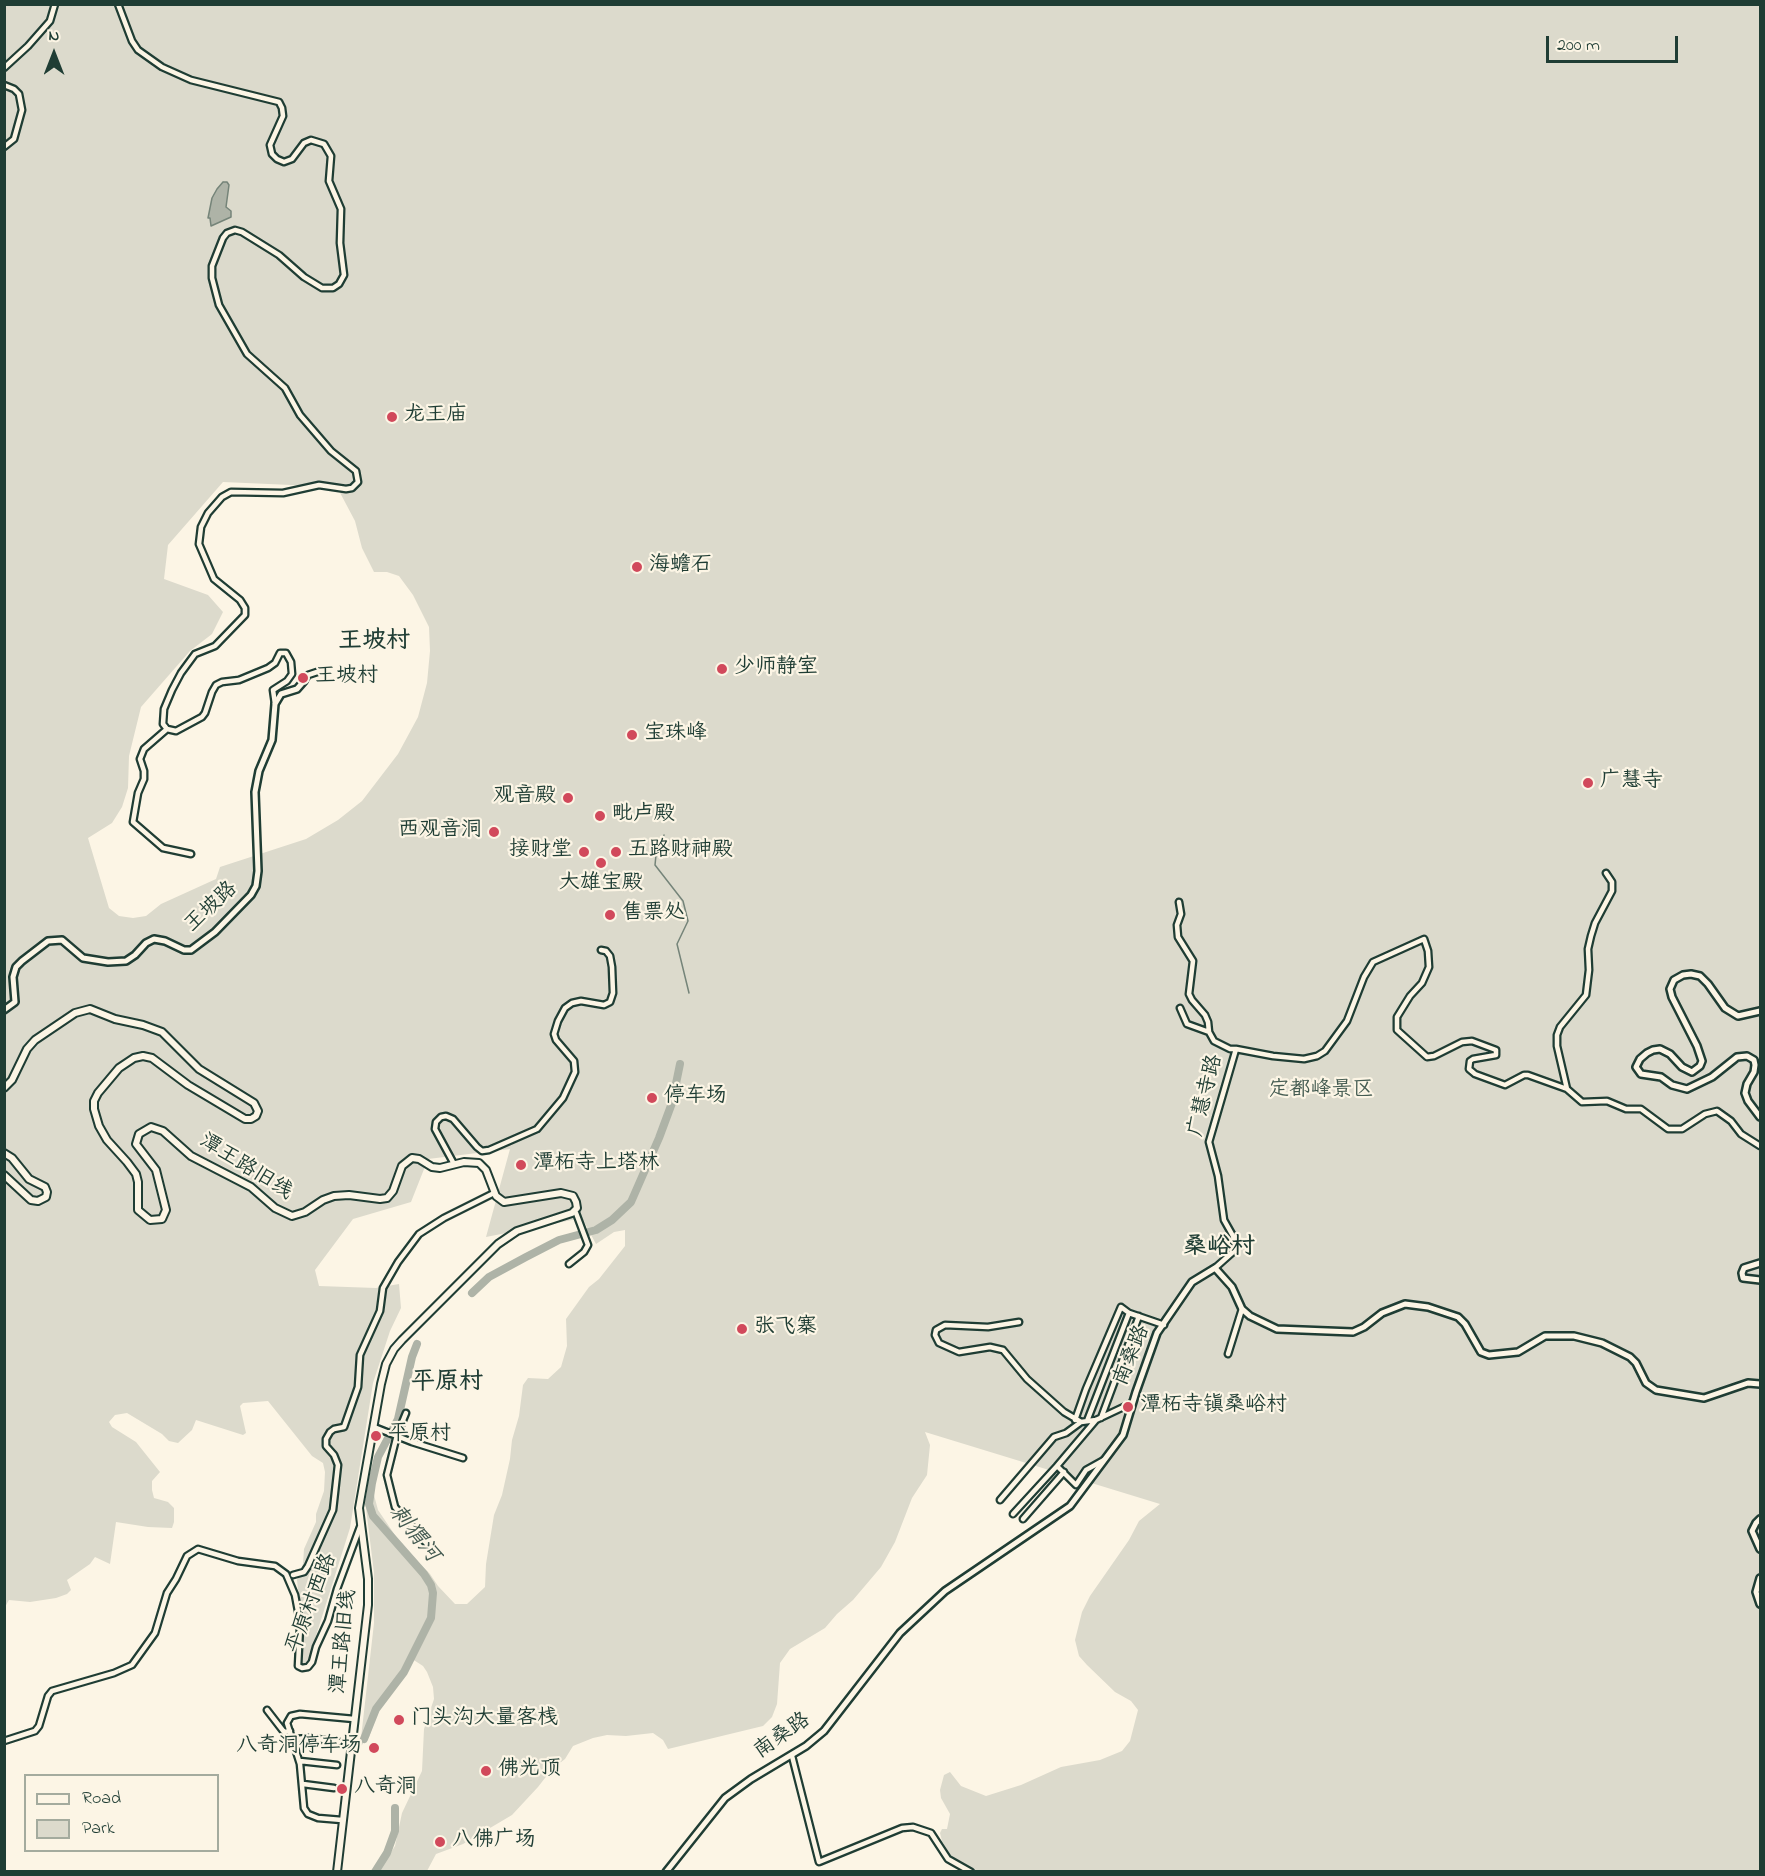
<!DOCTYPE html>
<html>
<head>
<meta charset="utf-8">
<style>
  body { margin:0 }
  #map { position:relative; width:1765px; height:1876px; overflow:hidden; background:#fcf5e5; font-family:"Indie Flower",sans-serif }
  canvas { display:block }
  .frame { position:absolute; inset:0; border:6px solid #1f3d34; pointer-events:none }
  .legend { position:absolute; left:24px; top:1774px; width:195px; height:78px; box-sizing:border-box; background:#fcf5e5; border:2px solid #a4ab9e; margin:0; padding:8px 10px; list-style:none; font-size:18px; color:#1f3d34 }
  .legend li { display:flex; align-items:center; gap:12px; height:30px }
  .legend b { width:30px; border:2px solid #a4ab9e }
  .north { position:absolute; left:24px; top:24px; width:60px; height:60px; -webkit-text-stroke:4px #fcf5e5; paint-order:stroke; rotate:0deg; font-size:16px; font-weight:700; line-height:24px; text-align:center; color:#1f3d34 }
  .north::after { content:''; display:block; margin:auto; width:21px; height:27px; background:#1f3d34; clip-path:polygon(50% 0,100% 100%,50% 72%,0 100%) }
  .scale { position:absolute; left:1546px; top:36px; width:132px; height:27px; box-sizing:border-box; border:3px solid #1f3d34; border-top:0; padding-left:8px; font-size:18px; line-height:21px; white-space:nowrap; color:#1f3d34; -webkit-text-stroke:4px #fcf5e5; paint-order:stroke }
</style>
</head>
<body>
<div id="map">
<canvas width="1765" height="1876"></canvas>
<div class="frame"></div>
<ul class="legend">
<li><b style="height:8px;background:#fcf5e5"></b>Road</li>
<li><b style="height:16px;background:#dcdacc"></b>Park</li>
</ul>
<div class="north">N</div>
<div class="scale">200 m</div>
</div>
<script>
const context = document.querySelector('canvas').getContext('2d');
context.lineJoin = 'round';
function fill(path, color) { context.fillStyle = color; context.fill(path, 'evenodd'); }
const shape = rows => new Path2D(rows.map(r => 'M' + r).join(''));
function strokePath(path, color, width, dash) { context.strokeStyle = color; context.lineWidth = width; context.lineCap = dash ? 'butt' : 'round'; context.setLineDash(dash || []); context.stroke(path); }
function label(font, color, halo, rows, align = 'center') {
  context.font = font + ' "Indie Flower","LXGW WenKai TC",sans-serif'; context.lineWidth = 4.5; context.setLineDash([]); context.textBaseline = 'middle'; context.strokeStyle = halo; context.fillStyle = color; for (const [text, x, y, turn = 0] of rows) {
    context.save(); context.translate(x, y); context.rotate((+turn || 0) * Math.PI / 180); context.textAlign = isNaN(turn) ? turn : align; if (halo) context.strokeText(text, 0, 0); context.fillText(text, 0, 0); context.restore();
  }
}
fill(shape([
  [5,5,1760,5,1760,1871,976,1872,969,1869,951,1857,942,1841,940,1833,942,1829,947,1829,950,1814,941,1798,940,1790,944,1775,950,1772,961,1786,986,1796,1021,1785,1061,1767,1100,1760,1122,1751,1130,1741,1138,1710,1131,1701,1115,1692,1087,1665,1079,1656,1075,1640,1082,1612,1090,1596,1129,1540,1139,1521,1160,1504,925,1432,930,1445,927,1475,912,1498,895,1542,881,1567,853,1600,837,1614,825,1628,790,1649,780,1663,777,1704,772,1717,763,1726,668,1749,663,1740,653,1733,626,1736,607,1735,593,1738,573,1746,565,1759,552,1769,538,1787,512,1815,463,1844,436,1854,427,1871,379,1871,395,1846,402,1813,422,1771,424,1729,434,1699,433,1687,427,1672,423,1666,409,1657,401,1673,381,1703,369,1737,360,1747,374,1623,374,1573,365,1500,368,1495,374,1495,378,1510,401,1544,430,1574,438,1586,455,1604,467,1604,485,1587,486,1564,494,1515,502,1495,510,1459,512,1440,519,1416,523,1385,528,1378,548,1379,561,1367,567,1346,566,1319,589,1287,599,1279,625,1246,625,1230,614,1232,596,1244,582,1218,486,1237,510,1149,428,1159,411,1202,353,1219,315,1270,319,1286,376,1288,399,1284,401,1308,390,1331,373,1383,350,1528,308,1661,303,1666,301,1662,300,1608,297,1580,303,1564,304,1549,316,1522,316,1514,324,1491,325,1472,323,1463,312,1456,268,1401,243,1403,240,1406,246,1433,243,1435,196,1420,192,1430,178,1443,169,1441,162,1434,127,1413,115,1415,109,1422,112,1427,136,1442,160,1472,152,1481,152,1490,154,1498,168,1502,174,1508,174,1522,172,1528,148,1527,116,1522,110,1564,95,1557,90,1564,67,1580,71,1590,67,1594,56,1598,30,1602,9,1600,5,1607],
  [223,482,337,487,355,521,362,548,374,572,387,572,399,576,413,595,429,627,430,651,427,683,418,717,398,754,362,801,338,820,306,839,220,867,216,879,161,904,146,916,133,918,119,916,109,908,88,838,112,823,122,807,128,788,129,756,141,707,190,651,212,634,223,612,208,595,164,579,168,545]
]), '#dcdacc');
const water = shape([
  [223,182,227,182,229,185,226,207,231,211,231,217,211,226,210,218,208,218,212,198,217,189,223,182]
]);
fill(water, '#aeb3a7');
strokePath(water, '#758479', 1.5);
strokePath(shape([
  [664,835,656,855,655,865,683,901,688,921,677,944,689,993]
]), '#758479', 1.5);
strokePath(shape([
  [472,1293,489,1277,526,1257,559,1240,596,1230,612,1220,631,1202,659,1138,672,1103,680,1064],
  [364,1739,376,1709,404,1672,431,1618,433,1593,431,1585,424,1574,373,1516,369,1504,372,1483,378,1457,398,1419,412,1357,417,1344],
  [375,1872,387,1853,395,1831,395,1808]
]), '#aeb3a7', 8);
const minor = shape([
  [118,4,132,41,138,50,162,67,191,80,279,102,282,108,283,116,270,145,272,154,277,159,284,162,292,159,304,143,311,140,324,144,331,156,329,181,341,209,340,243,344,275,339,284,333,288,322,288,304,277,279,255,242,232,235,230,227,233,223,238,212,266,212,278,219,305,247,354,285,388,300,415,331,451,356,471,358,482,352,488,346,489,319,485,283,493,231,492,222,497,208,513,201,527,199,544,214,579,240,600,245,608,245,615,215,646,195,654,181,673,172,690,164,709,163,724,167,729,176,731,202,717,205,713,212,692,216,685,222,682,239,680,268,668,275,663,280,653,286,653,291,662,292,674,287,681,273,690,275,704],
  [4,68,28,46,50,21,55,4],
  [4,85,14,89,19,94,22,110,14,139,4,147],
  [304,681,308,675,323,670],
  [167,729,144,749,140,759,144,771,144,779,138,793,133,822,163,848,191,854],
  [1179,902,1181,914,1177,925,1178,937,1193,961,1189,994,1192,1000,1205,1015,1208,1022,1209,1032],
  [1180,1008,1187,1024,1209,1032,1214,1041,1230,1049,1236,1049],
  [1567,1089,1582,1102,1607,1101,1626,1109,1641,1109,1668,1129,1682,1129,1705,1114,1717,1111,1731,1121,1741,1134,1760,1146],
  [454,1164,435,1129,436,1122,441,1117,446,1116,453,1119,477,1147,482,1151,489,1150,537,1129,563,1098,575,1072,574,1061,556,1040,554,1034,558,1021,565,1008,572,1003,581,1001,604,1005,610,1002,613,993,612,967,610,956,606,951,601,950],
  [569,1264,584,1252,588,1245,576,1213],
  [1215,1268,1233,1252,1235,1245,1233,1236,1224,1220,1218,1176,1209,1142,1236,1049,1273,1056,1304,1059,1317,1056,1325,1051,1347,1021,1364,977,1373,962,1424,939,1428,951,1429,967,1422,983,1410,996,1397,1017,1397,1030,1427,1057,1434,1056,1462,1042,1472,1041,1496,1050,1496,1055,1473,1059,1470,1061,1469,1069,1475,1074,1505,1085,1524,1075,1528,1075,1567,1089,1557,1046,1557,1035,1560,1027,1586,995,1589,970,1588,949,1591,936,1595,923,1612,891,1612,882,1606,873],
  [1019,1322,988,1327,945,1325,936,1330,935,1335,939,1343,959,1352,990,1347,1003,1350,1027,1379,1064,1412,1081,1422,1096,1420,1132,1403],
  [1228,1354,1242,1309],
  [406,1413,397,1435,387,1475,395,1507,427,1544],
  [1101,1418,1139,1316],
  [1075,1420,1086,1389,1121,1307,1129,1313,1164,1325],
  [1096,1420,1057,1466,1076,1485,1086,1470,1104,1460],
  [1087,1421,1129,1313],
  [374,1427,412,1442,463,1458],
  [1000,1500,1054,1437,1066,1433,1081,1422],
  [1013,1514,1057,1466],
  [1023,1519,1064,1472],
  [293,1575,304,1572,308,1566,333,1510,338,1465,334,1455,326,1446,326,1439,330,1432,334,1429,344,1427,358,1387,360,1355,380,1311,383,1288,398,1262,419,1234,444,1218,494,1193],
  [267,1710,284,1732,290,1731],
  [294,1739,310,1738,339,1742],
  [4,1741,35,1731,39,1726,48,1696,52,1691,114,1673,132,1665,155,1633,167,1593,176,1579,187,1556,198,1549,238,1561,275,1566,286,1574,295,1595,298,1611,300,1627,298,1666,302,1668,308,1667,312,1662,316,1647,328,1621,337,1589,360,1527],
  [792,1756,819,1862,902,1828,913,1827,931,1833,948,1859,971,1872],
  [300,1761,337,1765],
  [303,1784,334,1788],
  [342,1820,318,1818,308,1814,304,1808,300,1764,287,1723,291,1716,300,1714,354,1719]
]);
const tertiary = shape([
  [4,1010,15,1002,13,977,16,967,22,961,48,941,62,940,83,958,108,962,126,961,135,955,146,943,154,939,165,941,184,950,191,950,215,932,251,895,256,886,258,871,255,792,259,771,272,740,275,704,281,694,297,689,304,681],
  [1760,1011,1738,1016,1725,1008,1708,984,1700,976,1691,974,1683,975,1674,980,1670,989,1672,997,1697,1046,1702,1061,1700,1066,1692,1072,1682,1067,1670,1054,1660,1049,1653,1050,1647,1053,1640,1059,1636,1067,1641,1074,1661,1077,1672,1085,1687,1089,1712,1077,1737,1057,1747,1056,1754,1060,1755,1065,1754,1072,1747,1084,1745,1093,1748,1101,1760,1117],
  [1760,1263,1744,1268,1742,1273,1743,1278,1760,1280],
  [1760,1519,1756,1523,1752,1531,1760,1549],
  [1760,1578,1756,1592,1760,1604],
  [666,1872,725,1798,751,1779,806,1746,824,1731,900,1633,945,1591,1070,1506,1123,1435,1136,1392,1157,1333,1192,1282,1215,1268,1232,1287,1242,1309,1250,1316,1277,1329,1353,1332,1364,1327,1382,1313,1405,1304,1428,1307,1458,1317,1465,1324,1481,1352,1489,1355,1518,1352,1545,1336,1574,1336,1602,1343,1630,1357,1636,1363,1646,1383,1656,1390,1704,1398,1748,1383,1760,1384]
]);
const secondary = shape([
  [4,1088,12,1080,27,1049,35,1040,75,1013,90,1009,115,1019,143,1025,162,1032,199,1069,254,1103,258,1111,256,1116,251,1119,245,1119,188,1085,152,1058,143,1056,134,1058,119,1068,98,1093,94,1101,94,1109,99,1126,107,1140,127,1162,136,1174,138,1182,138,1210,150,1220,162,1219,166,1210,156,1170,136,1144,139,1134,151,1127,163,1131,191,1156,251,1187,275,1208,292,1216,305,1212,323,1200,334,1196,349,1195,380,1199,387,1198,393,1191,402,1166,412,1158,419,1159,432,1167,440,1168,464,1162,479,1163,486,1170,496,1196,504,1202,561,1193,573,1196,576,1202,577,1208,572,1213,517,1231,498,1244,402,1340,394,1349,386,1364,381,1384,359,1508,368,1579,368,1605,337,1872],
  [4,1153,12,1158,29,1179,45,1187,47,1192,46,1197,38,1201,31,1200,4,1175]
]);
strokePath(minor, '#1f3d34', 9);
strokePath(tertiary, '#1f3d34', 10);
strokePath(secondary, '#1f3d34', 10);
strokePath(minor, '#fcf5e5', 4.5);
strokePath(tertiary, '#fcf5e5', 5);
strokePath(secondary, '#fcf5e5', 6);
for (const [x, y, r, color] of [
  [392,417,6,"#d1495b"],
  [637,567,6,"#d1495b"],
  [722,669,6,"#d1495b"],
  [303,678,6,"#d1495b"],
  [632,735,6,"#d1495b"],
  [1588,783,6,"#d1495b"],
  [568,798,6,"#d1495b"],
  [600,816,6,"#d1495b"],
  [494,832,6,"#d1495b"],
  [584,852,6,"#d1495b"],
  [616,852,6,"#d1495b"],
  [601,863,6,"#d1495b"],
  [610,915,6,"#d1495b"],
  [652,1098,6,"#d1495b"],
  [521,1165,6,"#d1495b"],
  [742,1329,6,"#d1495b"],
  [1128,1407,6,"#d1495b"],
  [376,1436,6,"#d1495b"],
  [399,1720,6,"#d1495b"],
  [374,1748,6,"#d1495b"],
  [486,1771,6,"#d1495b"],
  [342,1789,6,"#d1495b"],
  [440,1842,6,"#d1495b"]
]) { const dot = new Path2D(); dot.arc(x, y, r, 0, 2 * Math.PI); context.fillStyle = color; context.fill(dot); strokePath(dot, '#fcf5e5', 2); }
label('21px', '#1f3d34', '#fcf5e5', [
  ["龙王庙",404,417],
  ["海蟾石",649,567],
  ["少师静室",734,669],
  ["王坡村",315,678],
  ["宝珠峰",644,735],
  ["广慧寺",1600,783],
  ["观音殿",556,798,"right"],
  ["毗卢殿",612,816],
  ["西观音洞",482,832,"right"],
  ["接财堂",572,852,"right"],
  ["五路财神殿",628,852],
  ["大雄宝殿",601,885,"center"],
  ["售票处",622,915],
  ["停车场",664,1098],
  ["潭柘寺上塔林",533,1165],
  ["张飞寨",754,1329],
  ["潭柘寺镇桑峪村",1140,1407],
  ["平原村",388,1436],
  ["门头沟大量客栈",411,1720],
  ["八奇洞停车场",362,1748,"right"],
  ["佛光顶",498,1771],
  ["八奇洞",354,1789],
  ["八佛广场",452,1842]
], 'left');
label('21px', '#1f3d34', '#fcf5e5', [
  ["王坡路",212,908,-43],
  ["广慧寺路",1207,1096,-76],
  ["潭王路旧线",245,1168,32],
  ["南桑路",1133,1356,-68],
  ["平原村西路",313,1604,-69],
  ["潭王路旧线",345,1642,-84],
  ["南桑路",783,1737,-35]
]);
label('21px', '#455c52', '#fcf5e5', [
  ["定都峰景区",1321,1092]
]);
label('italic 22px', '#435a51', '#fcf5e5', [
  ["刺猬河",413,1535,51]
]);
label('bold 24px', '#1f3d34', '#fcf5e5', [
  ["王坡村",374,643],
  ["桑峪村",1219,1249],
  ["平原村",447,1384]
]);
</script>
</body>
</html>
